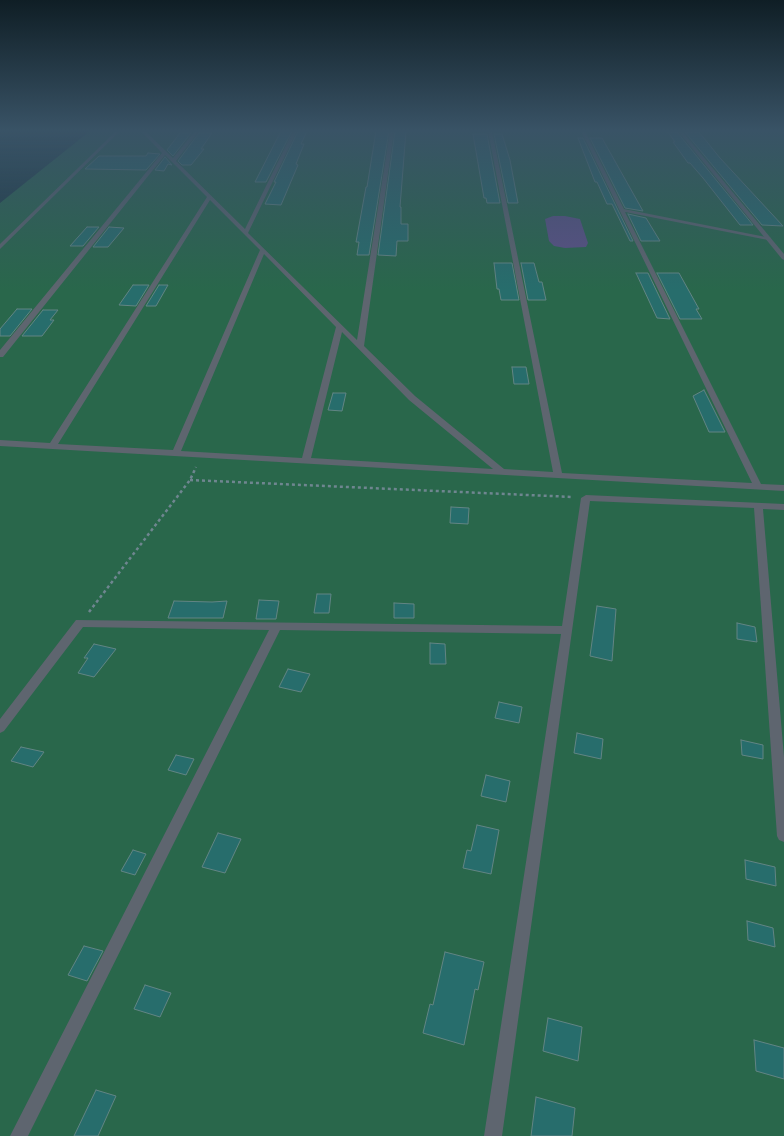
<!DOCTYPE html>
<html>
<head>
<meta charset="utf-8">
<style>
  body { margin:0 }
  canvas { display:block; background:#1b3743 }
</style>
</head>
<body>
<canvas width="784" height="1136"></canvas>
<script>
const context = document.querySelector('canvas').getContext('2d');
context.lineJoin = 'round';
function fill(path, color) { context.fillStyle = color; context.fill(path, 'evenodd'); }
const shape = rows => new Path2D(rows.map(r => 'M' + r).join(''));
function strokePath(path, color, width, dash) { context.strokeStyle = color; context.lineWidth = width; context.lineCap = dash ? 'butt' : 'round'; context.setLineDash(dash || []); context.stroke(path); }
fill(shape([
  [90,131,784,131,784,1136,0,1136,0,203]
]), '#29674b');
fill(shape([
  [553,216,565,216,580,219,588,243,586,247,565,248,554,246,549,241,545,219]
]), '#5c5187');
const building = shape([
  [281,131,292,131,266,182,255,182,281,131],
  [298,131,307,131,301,144,304,144,296,164,298,165,281,205,265,204,276,182,274,182,298,131],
  [376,131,389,131,369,255,357,255,359,242,356,242,366,187,367,187,376,131],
  [395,131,406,131,400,207,401,207,401,224,408,224,408,241,397,241,396,256,378,255,395,131],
  [668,132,677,132,753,225,740,225,703,178,690,163,688,163,673,142,675,142,668,132],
  [685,132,699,132,720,158,783,226,762,225,685,132],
  [180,133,191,133,173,156,167,150,180,133],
  [199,133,212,133,201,149,204,149,191,165,182,165,178,161,199,133],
  [473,134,487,134,500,203,487,203,486,198,484,198,473,134],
  [494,134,502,134,510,160,518,203,508,203,494,134],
  [578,138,583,138,633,241,630,241,612,204,607,204,597,182,595,182,578,138],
  [590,138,602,138,643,211,625,208,590,138],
  [148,153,160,154,146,170,85,169,99,156,146,156,148,153],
  [165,157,172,165,168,164,164,171,155,170,165,157],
  [628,214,646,218,660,241,641,241,628,214],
  [87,227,99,227,83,246,70,246,87,227],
  [109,227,124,228,108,247,93,247,109,227],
  [494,263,512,263,519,300,501,300,499,289,497,289,494,263],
  [521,263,534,263,539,282,542,282,546,300,528,300,521,263],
  [636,273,648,273,670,319,657,318,636,273],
  [657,273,679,273,699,309,696,309,702,319,680,319,657,273],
  [133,285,149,285,136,306,119,305,133,285],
  [159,285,168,285,156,306,146,306,159,285],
  [17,309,32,309,10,336,0,336,0,329,17,309],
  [43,310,58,310,50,320,54,320,42,336,22,336,43,310],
  [512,367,526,367,529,384,514,384,512,367],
  [704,390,725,432,709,432,693,396,704,390],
  [333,393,346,393,342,411,328,410,333,393],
  [451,507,469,508,468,524,450,523,451,507],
  [317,594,331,594,329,613,314,613,317,594],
  [259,600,279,601,276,619,256,619,259,600],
  [174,601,212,602,227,601,223,618,168,618,174,601],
  [394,603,414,604,414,618,394,618,394,603],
  [597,606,616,609,612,661,590,656,597,606],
  [737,623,755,627,757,642,737,639,737,623],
  [430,643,445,644,446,664,430,664,430,643],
  [94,644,116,649,94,677,78,673,88,658,84,658,94,644],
  [288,669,310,674,301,692,279,687,288,669],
  [499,702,522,707,519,723,495,718,499,702],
  [577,733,603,739,601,759,574,753,577,733],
  [741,740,763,745,763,759,742,755,741,740],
  [21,747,44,752,33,767,11,761,21,747],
  [176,755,194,759,186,775,168,770,176,755],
  [486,775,510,781,506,802,481,796,486,775],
  [477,825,499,830,491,874,463,868,467,850,471,851,477,825],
  [218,833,241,839,225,873,202,867,218,833],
  [133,850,146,854,135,875,121,871,133,850],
  [745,860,775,867,776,886,746,879,745,860],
  [747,921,773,928,775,947,748,940,747,921],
  [84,946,103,951,87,981,68,975,84,946],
  [445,952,484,962,478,990,475,989,464,1045,423,1033,430,1004,433,1005,445,952],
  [145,985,171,993,160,1017,134,1009,145,985],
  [548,1018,582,1027,578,1061,543,1051,548,1018],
  [754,1040,784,1048,784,1079,756,1071,754,1040],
  [96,1090,116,1096,98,1136,74,1136,96,1090],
  [536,1097,575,1108,572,1136,531,1136,536,1097]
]);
fill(building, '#276d6c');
strokePath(building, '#628584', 1);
strokePath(shape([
  [190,480,573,497],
  [89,612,190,480,196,467]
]), '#6f8690', 2.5, [3, 3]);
fill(shape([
  [116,131,120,131,0,249,0,244,116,131],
  [141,131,145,131,173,158,195,131,199,131,176,161,245,229,293,131,297,131,248,233,357,340,390,131,394,131,364,346,415,396,504,469,553,472,488,131,492,131,562,473,752,483,581,131,585,131,624,209,771,238,768,240,625,212,761,484,784,485,784,491,0,446,0,440,50,443,207,197,165,155,3,357,0,357,0,350,162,153,141,131],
  [210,200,260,250,173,450,58,444,210,200],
  [264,254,336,327,302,458,181,451,264,254],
  [342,332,409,400,493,469,311,458,342,332],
  [778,131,784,131,784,134,779,132,778,131],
  [586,495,784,504,784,510,763,509,784,757,784,842,779,840,777,836,754,508,590,501,502,1136,484,1136,561,634,280,630,28,1136,10,1136,269,630,83,627,4,731,0,733,0,719,76,620,562,626,581,498,586,495]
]), '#5e656f');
fill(shape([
  [678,131,682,131,784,254,784,260,782,259,678,131]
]), '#5e656f');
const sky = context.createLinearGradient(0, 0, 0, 290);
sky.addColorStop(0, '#0f1e25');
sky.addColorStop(0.45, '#395366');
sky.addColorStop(1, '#39536600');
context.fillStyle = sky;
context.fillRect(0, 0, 784, 290);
</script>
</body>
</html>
